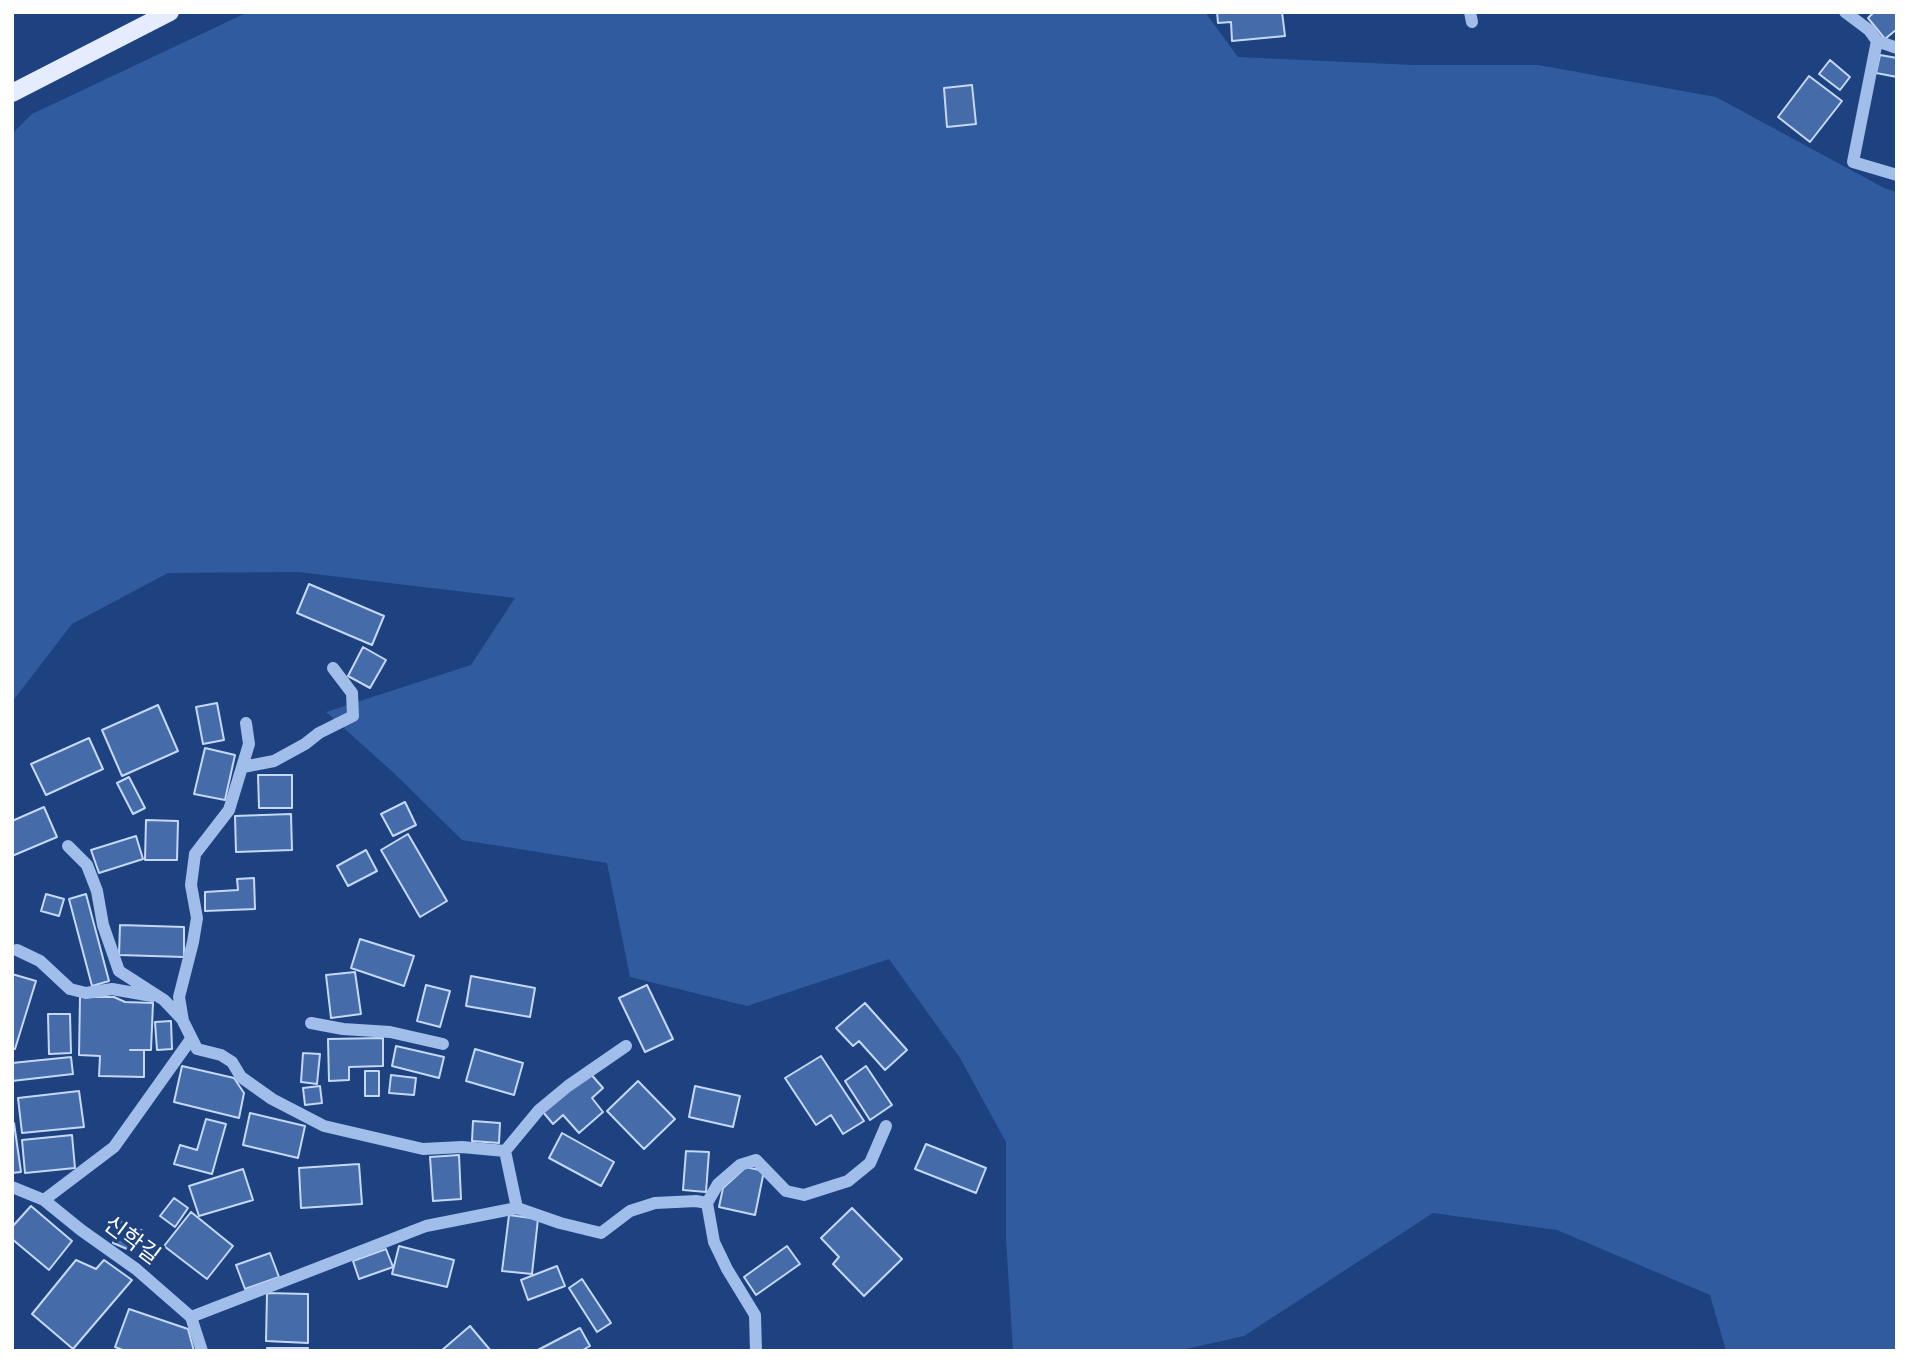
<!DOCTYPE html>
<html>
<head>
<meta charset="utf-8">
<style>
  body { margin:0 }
  #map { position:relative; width:1909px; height:1363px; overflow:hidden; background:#1d427f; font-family:"Space Grotesk",sans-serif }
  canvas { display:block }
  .frame { position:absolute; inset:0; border:14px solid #fff; pointer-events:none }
</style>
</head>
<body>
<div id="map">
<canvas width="1909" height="1363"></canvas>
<div class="frame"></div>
</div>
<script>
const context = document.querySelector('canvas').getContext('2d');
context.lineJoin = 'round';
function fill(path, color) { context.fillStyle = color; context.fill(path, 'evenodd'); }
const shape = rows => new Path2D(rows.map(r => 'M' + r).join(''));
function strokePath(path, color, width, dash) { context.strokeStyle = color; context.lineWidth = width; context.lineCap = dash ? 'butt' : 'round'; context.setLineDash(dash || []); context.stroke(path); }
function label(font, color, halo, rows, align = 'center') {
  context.font = font + ' "Space Grotesk","Noto Sans KR",sans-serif'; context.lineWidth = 7; context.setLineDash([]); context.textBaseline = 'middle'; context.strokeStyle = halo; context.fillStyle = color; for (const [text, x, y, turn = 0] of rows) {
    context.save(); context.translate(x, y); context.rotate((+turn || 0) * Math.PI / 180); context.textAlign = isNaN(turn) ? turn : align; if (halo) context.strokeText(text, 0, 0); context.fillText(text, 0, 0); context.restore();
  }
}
fill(shape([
  [248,12,1205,12,1238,57,1413,65,1538,65,1716,97,1884,188,1897,192,1897,1351,1726,1351,1710,1295,1557,1230,1433,1213,1244,1336,1177,1351,1013,1351,1006,1239,1006,1142,960,1058,889,959,747,1006,630,977,607,863,462,840,396,775,326,712,471,665,515,598,298,572,168,573,72,624,12,702,12,134,32,114]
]), '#305b9e');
const building = shape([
  [1217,12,1282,12,1285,36,1232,41,1231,22,1218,23,1217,12],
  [1874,12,1897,12,1897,29,1885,39,1868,18,1874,12],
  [1880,55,1897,58,1897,77,1876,73,1880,55],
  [1830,60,1850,77,1840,90,1819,74,1830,60],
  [1809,76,1842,101,1810,142,1778,117,1809,76],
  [972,85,976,124,947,127,944,88,972,85],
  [309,584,384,616,372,645,297,613,309,584],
  [363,647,386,660,370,688,348,676,363,647],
  [217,703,224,740,203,744,196,707,217,703],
  [158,705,178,751,122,776,102,730,158,705],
  [89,738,103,769,46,795,31,764,89,738],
  [205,748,235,755,225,800,194,794,205,748],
  [258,775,292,775,292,808,259,808,258,775],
  [129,777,145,808,133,814,117,783,129,777],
  [405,802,416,825,393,836,381,814,405,802],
  [44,807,57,837,12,856,12,821,44,807],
  [291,814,292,850,236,852,235,816,291,814],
  [146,820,178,821,177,860,145,860,146,820],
  [408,834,447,901,420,917,381,850,408,834],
  [136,836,143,859,99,873,91,850,136,836],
  [366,850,377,871,348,886,337,866,366,850],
  [254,878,255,909,205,911,205,892,238,890,237,879,254,878],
  [46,894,64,899,59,916,41,911,46,894],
  [86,894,109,981,92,986,69,899,86,894],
  [120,925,184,927,184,957,119,955,120,925],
  [360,939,414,956,404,986,351,968,360,939],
  [355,972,361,1014,331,1018,326,975,355,972],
  [12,974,36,981,15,1049,12,1049,12,974],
  [471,976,535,988,530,1017,466,1006,471,976],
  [426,985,450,991,440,1027,417,1021,426,985],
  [647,985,673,1039,645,1052,619,998,647,985],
  [80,997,114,997,125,1002,153,1003,151,1050,130,1050,144,1050,144,1077,99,1076,100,1056,79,1055,80,997],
  [865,1003,907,1050,885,1070,859,1041,853,1046,836,1028,865,1003],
  [48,1014,70,1014,71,1053,49,1054,48,1014],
  [171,1021,172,1049,157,1050,155,1022,171,1021],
  [383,1038,383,1066,349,1067,349,1080,329,1081,328,1039,383,1038],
  [396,1046,444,1057,439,1078,392,1066,396,1046],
  [475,1049,523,1063,514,1095,466,1081,475,1049],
  [303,1053,320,1054,317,1084,301,1082,303,1053],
  [821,1056,864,1121,843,1134,831,1115,816,1125,785,1078,821,1056],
  [71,1057,73,1074,12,1081,12,1063,71,1057],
  [182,1066,234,1078,244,1093,239,1118,174,1102,182,1066],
  [866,1066,892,1105,870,1120,845,1081,866,1066],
  [365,1071,379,1071,379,1096,365,1096,365,1071],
  [589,1072,603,1088,592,1098,603,1112,579,1133,563,1115,553,1124,543,1112,589,1072],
  [391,1075,416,1078,414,1095,389,1093,391,1075],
  [638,1081,675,1119,644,1149,607,1111,638,1081],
  [320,1086,322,1103,305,1105,303,1088,320,1086],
  [695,1086,740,1096,733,1127,689,1117,695,1086],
  [79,1091,84,1127,22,1133,18,1098,79,1091],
  [250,1113,305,1126,298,1158,243,1145,250,1113],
  [206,1119,226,1124,212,1174,174,1164,180,1145,197,1150,206,1119],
  [473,1121,500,1123,499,1143,472,1141,473,1121],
  [12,1123,14,1123,21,1172,12,1173,12,1123],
  [562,1133,614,1162,601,1186,549,1158,562,1133],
  [72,1135,75,1168,25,1173,22,1140,72,1135],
  [926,1144,986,1168,976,1193,915,1169,926,1144],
  [686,1151,709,1152,706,1192,683,1190,686,1151],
  [459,1155,461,1199,433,1201,430,1157,459,1155],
  [359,1164,362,1204,301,1208,299,1168,359,1164],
  [746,1167,764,1171,755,1215,719,1207,723,1188,746,1167],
  [243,1169,253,1200,199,1216,189,1186,243,1169],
  [174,1198,188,1208,175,1227,160,1216,174,1198],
  [31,1206,72,1241,49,1270,12,1239,12,1227,31,1206],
  [852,1208,902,1259,864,1296,833,1264,839,1257,821,1238,852,1208],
  [191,1212,233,1246,207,1279,164,1246,191,1212],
  [509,1215,538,1219,532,1274,502,1271,509,1215],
  [122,1222,143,1231,134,1252,113,1243,122,1222],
  [399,1246,454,1260,447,1287,392,1274,399,1246],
  [787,1246,800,1264,756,1295,744,1277,787,1246],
  [386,1249,393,1267,359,1279,353,1261,386,1249],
  [270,1253,279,1277,245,1289,236,1265,270,1253],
  [76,1260,96,1269,104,1260,132,1280,73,1349,32,1314,76,1260],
  [557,1266,565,1286,528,1300,521,1280,557,1266],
  [582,1279,611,1323,597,1332,569,1288,582,1279],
  [267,1293,308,1294,308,1343,266,1341,267,1293],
  [129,1309,188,1329,194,1351,125,1351,115,1347,129,1309],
  [470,1326,491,1351,441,1351,470,1326],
  [580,1328,590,1346,581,1351,536,1351,580,1328],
  [267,1348,308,1348,308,1351,267,1351,267,1348]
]);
fill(building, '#456ca9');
strokePath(building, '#c5d8f7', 2);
strokePath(shape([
  [1470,12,1472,22],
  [1845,12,1869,30,1877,41,1897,48],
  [1877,41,1853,162,1897,175],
  [246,723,249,744,229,810,195,854,191,885,197,918,193,942,179,997,183,1021,197,1049,221,1055,232,1062,241,1077,272,1099,324,1126,423,1149,462,1147,505,1151,517,1208,560,1223,601,1233,630,1211,655,1203,696,1201,707,1203,714,1242,727,1269,755,1315,756,1351],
  [243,767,274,761,305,744,319,733,353,716,352,693,333,668],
  [68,846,87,865,97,891,103,925,119,971,164,1000,183,1020],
  [17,950,40,961,70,989,86,993,112,989,152,996],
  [311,1023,343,1029,390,1032,443,1044],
  [505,1151,539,1110,568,1086,626,1046],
  [12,1187,44,1200,81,1230,136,1269,191,1317,202,1351],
  [44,1200,114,1147,191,1039],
  [707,1203,718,1184,740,1165,756,1160,786,1191,804,1195,848,1181,870,1163,886,1126],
  [191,1317,426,1226,517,1208]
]), '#a1bde9', 12);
strokePath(shape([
  [12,93,170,12]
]), '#e4ecfe', 18);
label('23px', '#fff', '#1d427f', [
  ["신학길",131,1241,37]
]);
</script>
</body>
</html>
